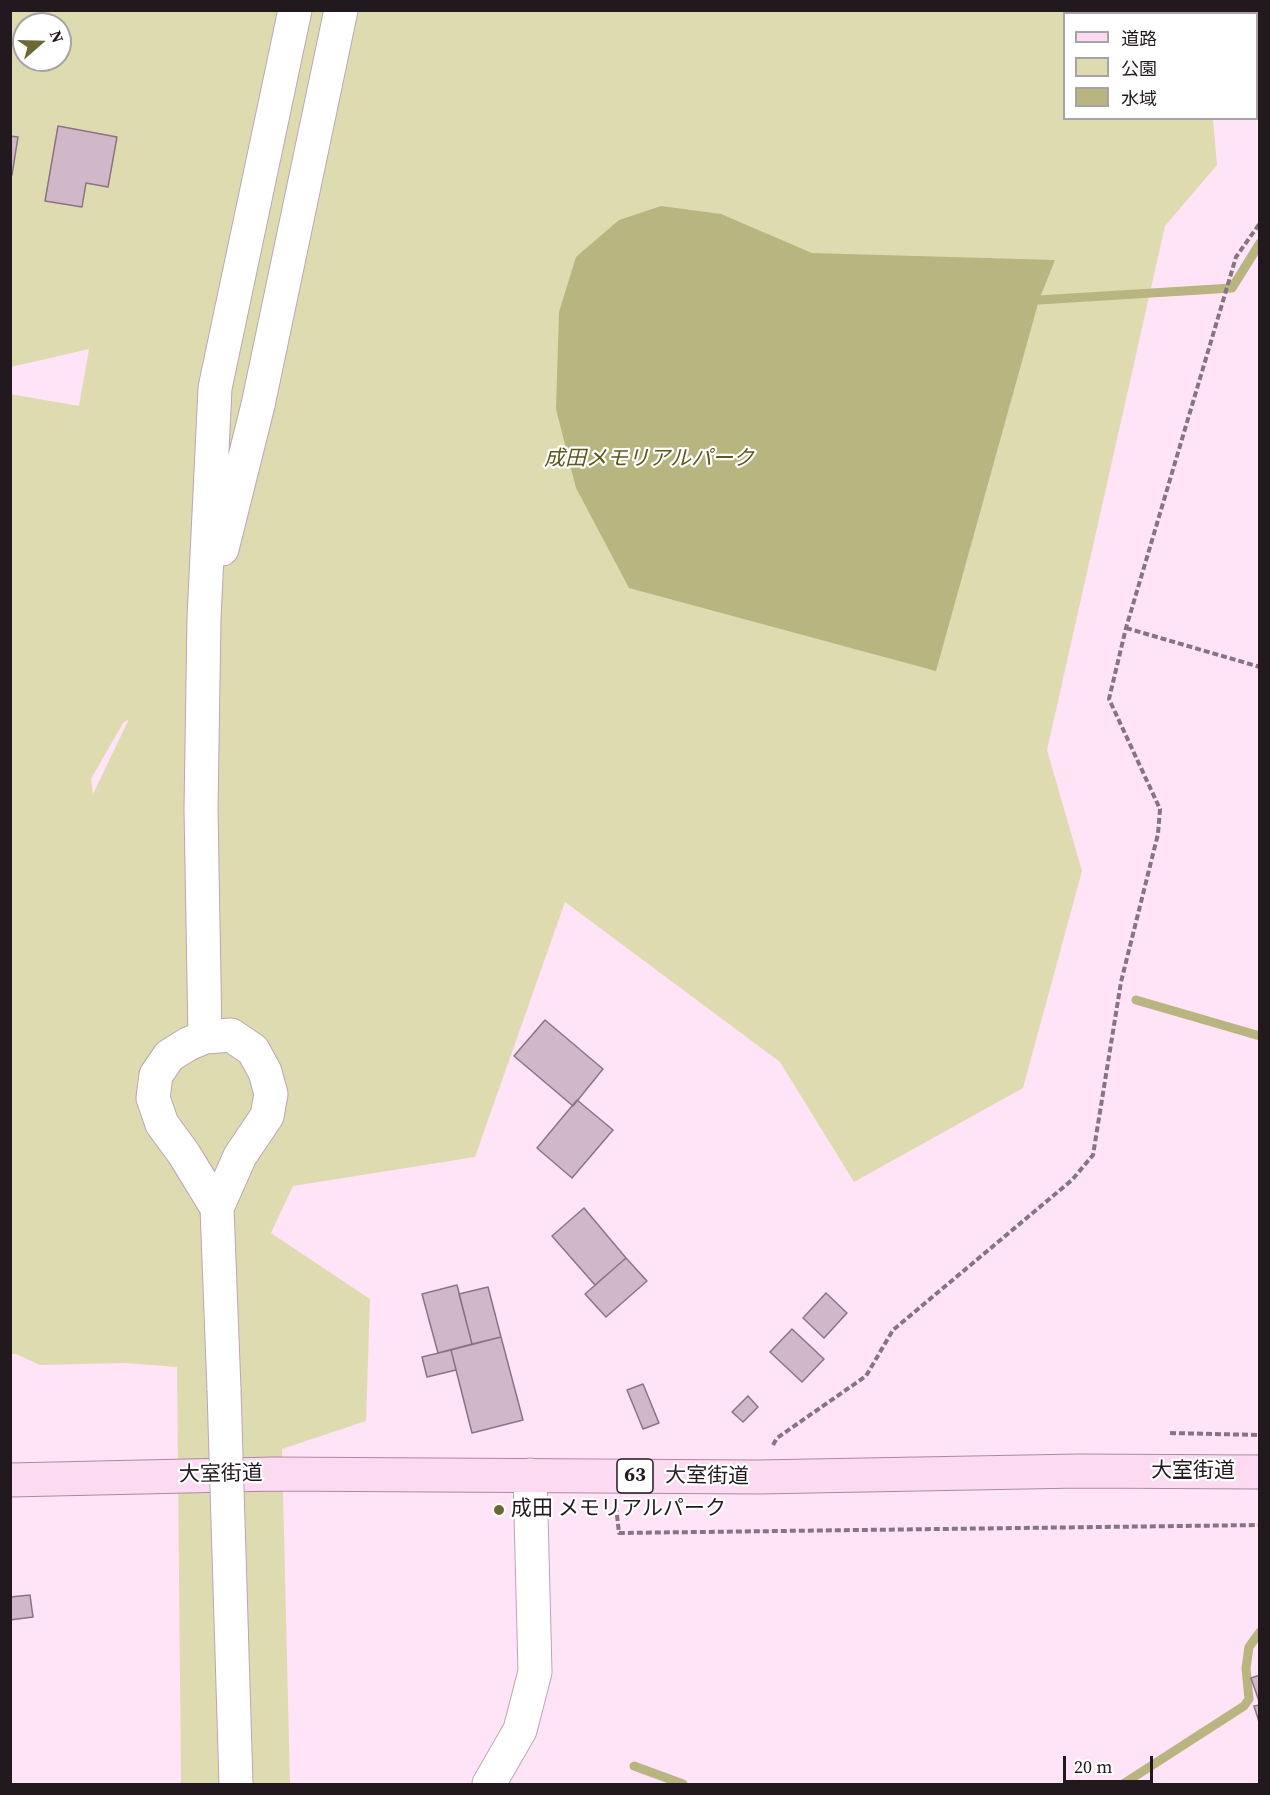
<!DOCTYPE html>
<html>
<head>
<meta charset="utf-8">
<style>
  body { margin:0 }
  #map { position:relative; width:1270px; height:1795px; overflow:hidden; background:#fee4f6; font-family:"Source Serif 4","Noto Sans JP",serif }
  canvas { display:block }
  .frame { position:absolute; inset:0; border:12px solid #22191f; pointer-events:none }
  .legend { position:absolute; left:1063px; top:12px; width:195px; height:108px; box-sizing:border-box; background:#fff; border:2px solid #a7a3a5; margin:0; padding:8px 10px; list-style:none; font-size:18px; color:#22191f }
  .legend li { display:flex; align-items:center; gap:12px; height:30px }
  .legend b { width:30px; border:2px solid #a7a3a5 }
  .north { position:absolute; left:12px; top:12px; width:60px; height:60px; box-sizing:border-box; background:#fff; border:2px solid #a7a3a5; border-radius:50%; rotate:70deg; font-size:16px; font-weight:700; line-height:24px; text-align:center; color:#22191f }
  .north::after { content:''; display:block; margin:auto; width:21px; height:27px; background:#6c6733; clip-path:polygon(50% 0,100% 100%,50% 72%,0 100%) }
  .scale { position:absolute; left:1063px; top:1756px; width:90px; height:27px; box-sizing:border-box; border:3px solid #22191f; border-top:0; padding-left:8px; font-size:18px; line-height:21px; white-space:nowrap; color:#22191f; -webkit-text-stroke:4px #fff; paint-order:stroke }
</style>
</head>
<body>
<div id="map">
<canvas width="1270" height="1795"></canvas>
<div class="frame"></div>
<ul class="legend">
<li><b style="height:8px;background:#fcdbf2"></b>道路</li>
<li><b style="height:16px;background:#dfdbb1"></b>公園</li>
<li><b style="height:16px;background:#b9b581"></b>水域</li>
</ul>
<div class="north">N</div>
<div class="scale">20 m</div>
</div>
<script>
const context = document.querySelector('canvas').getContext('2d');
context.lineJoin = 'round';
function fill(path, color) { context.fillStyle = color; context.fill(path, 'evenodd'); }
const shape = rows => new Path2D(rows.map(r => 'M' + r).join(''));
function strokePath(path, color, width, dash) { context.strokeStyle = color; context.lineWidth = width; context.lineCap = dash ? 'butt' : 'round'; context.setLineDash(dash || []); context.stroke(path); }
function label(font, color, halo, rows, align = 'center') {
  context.font = font + ' "Source Serif 4","Noto Sans JP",serif'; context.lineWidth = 4.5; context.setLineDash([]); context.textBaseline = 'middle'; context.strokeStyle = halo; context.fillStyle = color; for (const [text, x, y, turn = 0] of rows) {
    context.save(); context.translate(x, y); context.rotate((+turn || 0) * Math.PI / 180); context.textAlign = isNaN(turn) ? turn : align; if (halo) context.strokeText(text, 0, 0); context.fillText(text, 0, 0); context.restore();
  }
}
fill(shape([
  [11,11,1205,11,1206,13,1064,14,1064,118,1213,119,1217,165,1165,226,1047,750,1082,871,1023,1088,854,1182,780,1062,565,902,475,1157,293,1186,271,1233,370,1299,366,1421,282,1449,290,1784,181,1784,177,1367,125,1363,40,1365,16,1354,11,1354,10,394,79,406,89,349,11,367],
  [24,24,60,24,60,60,24,60],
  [127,720,128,721,93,794,91,779,123,723]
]), '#dfdbb1');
fill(shape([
  [661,206,721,214,812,253,1055,260,1039,300,936,671,629,588,576,488,556,409,559,312,576,257,619,220]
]), '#b9b581');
strokePath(shape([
  [1039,300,1232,288,1260,243],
  [1136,1000,1260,1036],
  [634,1766,683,1784],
  [1123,1784,1244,1706,1249,1699,1246,1668,1249,1647,1260,1632]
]), '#b9b581', 9);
const building = shape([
  [58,126,117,137,108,187,86,183,82,207,45,201,58,126],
  [10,136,18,137,12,175,10,174,10,136],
  [545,1020,603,1069,573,1106,514,1056,545,1020],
  [577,1100,613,1130,572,1178,537,1148,577,1100],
  [584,1208,626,1258,595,1285,552,1236,584,1208],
  [626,1258,647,1281,606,1317,585,1294,626,1258],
  [457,1285,472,1344,438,1353,422,1294,457,1285],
  [488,1287,501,1337,472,1344,459,1294,488,1287],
  [826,1293,847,1313,824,1338,803,1318,826,1293],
  [792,1329,824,1359,802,1382,770,1352,792,1329],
  [501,1337,523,1420,472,1433,451,1350,501,1337],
  [451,1350,456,1370,427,1377,422,1357,451,1350],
  [643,1384,659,1423,643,1429,627,1390,643,1384],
  [748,1396,758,1407,743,1422,732,1412,748,1396],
  [30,1595,33,1617,10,1620,10,1597,30,1595],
  [1260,1675,1260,1704,1251,1678,1260,1675],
  [1260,1705,1260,1725,1254,1706,1260,1705]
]);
fill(building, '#d1b8c9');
strokePath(building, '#8b7484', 1.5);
const minor = shape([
  [222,549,258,405,341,10],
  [205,1037,201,809,204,618,215,388,295,10],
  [217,1208,184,1154,162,1124,153,1098,156,1075,169,1056,188,1044,205,1037,231,1035,253,1050,265,1072,271,1094,267,1116,240,1156,217,1208,224,1390],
  [489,1784,520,1730,535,1672,530,1475]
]);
const major = shape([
  [10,1480,274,1474,758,1477,1079,1471,1260,1472]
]);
strokePath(minor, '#bca4b5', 35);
strokePath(major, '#ae88a3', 35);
strokePath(shape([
  [1126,628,1260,667],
  [1170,1433,1260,1435],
  [773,1445,777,1438,866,1376,893,1330,1072,1180,1093,1155,1121,982,1158,834,1160,809,1109,699,1126,628,1236,257,1260,223],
  [616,1506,619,1533,1260,1525]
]), '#867581', 4, [6, 3]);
strokePath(minor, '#fff', 33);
strokePath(major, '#fcdbf2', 33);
const minorBridge = shape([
  [224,1390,236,1784]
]);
strokePath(minorBridge, '#bca4b5', 35, []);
strokePath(minorBridge, '#fff', 33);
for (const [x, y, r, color] of [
  [499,1510,6,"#6c6733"]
]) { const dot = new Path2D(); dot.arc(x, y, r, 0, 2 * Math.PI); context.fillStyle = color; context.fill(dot); strokePath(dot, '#fff', 2); }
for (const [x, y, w] of [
  [635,1476,36]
]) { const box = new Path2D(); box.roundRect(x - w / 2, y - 17, w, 34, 4.5); context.fillStyle = '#fff'; context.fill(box); strokePath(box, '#22191f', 1.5); }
label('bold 20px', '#22191f', null, [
  ["63",635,1476]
]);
label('italic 21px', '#5e581c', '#fff', [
  ["成田メモリアルパーク",649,460]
]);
label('21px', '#22191f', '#fff', [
  ["大室街道",1193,1472],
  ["大室街道",221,1475,-1],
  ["大室街道",707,1477,1]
]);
label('21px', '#22191f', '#fff', [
  ["成田 メモリアルパーク",511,1510]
], 'left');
</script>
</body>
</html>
